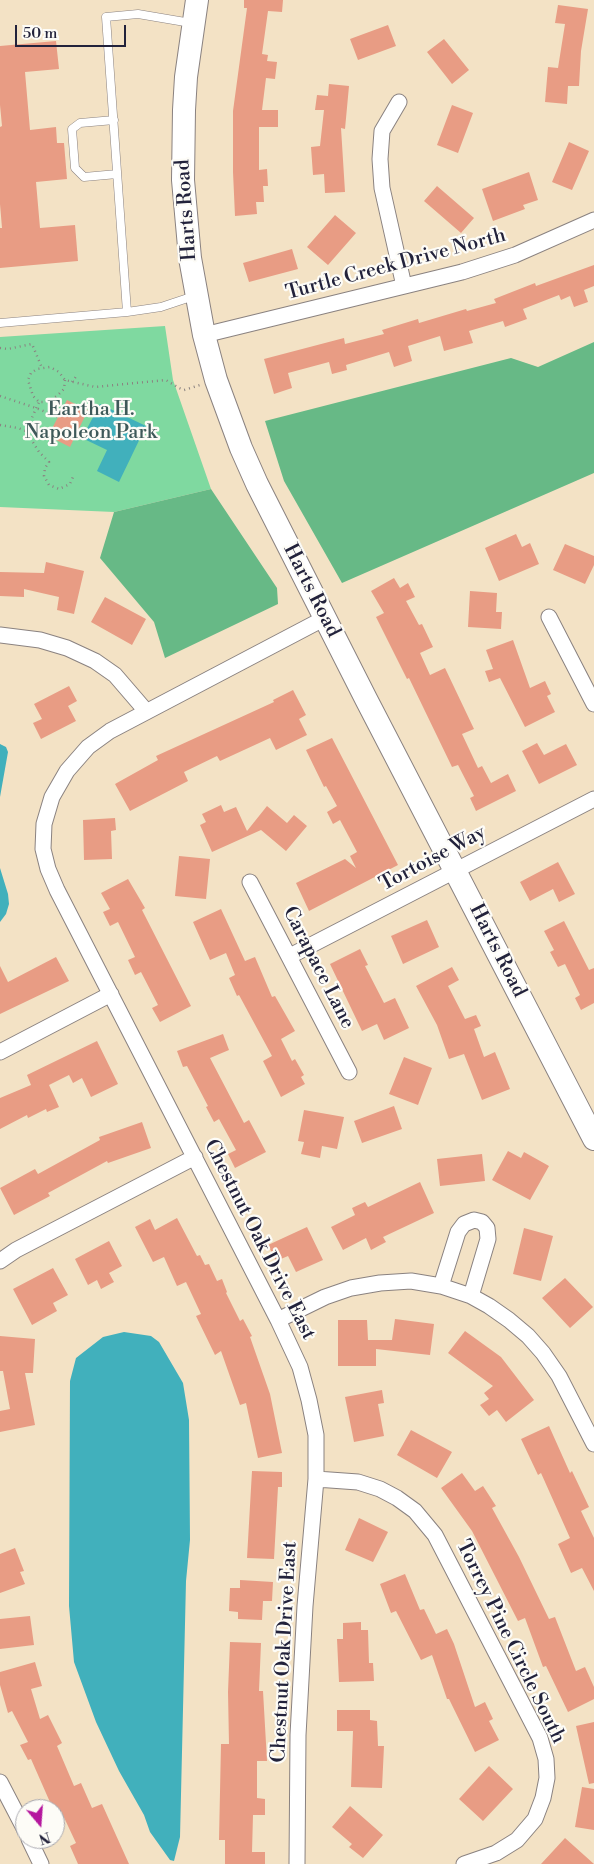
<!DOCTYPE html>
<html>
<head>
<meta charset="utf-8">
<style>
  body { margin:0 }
  #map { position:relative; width:594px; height:1864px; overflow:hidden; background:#f3e2c5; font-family:"Libre Bodoni",serif }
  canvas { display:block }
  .north { position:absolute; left:15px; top:1799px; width:50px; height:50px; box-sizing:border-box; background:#fdfcf7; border:1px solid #a5a5ac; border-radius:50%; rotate:162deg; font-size:14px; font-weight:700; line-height:20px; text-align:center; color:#22223b }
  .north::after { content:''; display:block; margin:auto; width:18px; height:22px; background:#b5179e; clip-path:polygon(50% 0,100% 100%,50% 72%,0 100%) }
  .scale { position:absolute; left:15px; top:25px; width:111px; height:22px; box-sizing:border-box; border:2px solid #22223b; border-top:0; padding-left:6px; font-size:15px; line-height:18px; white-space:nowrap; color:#22223b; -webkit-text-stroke:4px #fdfcf7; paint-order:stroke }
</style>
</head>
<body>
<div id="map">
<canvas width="594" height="1864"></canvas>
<div class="north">N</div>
<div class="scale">50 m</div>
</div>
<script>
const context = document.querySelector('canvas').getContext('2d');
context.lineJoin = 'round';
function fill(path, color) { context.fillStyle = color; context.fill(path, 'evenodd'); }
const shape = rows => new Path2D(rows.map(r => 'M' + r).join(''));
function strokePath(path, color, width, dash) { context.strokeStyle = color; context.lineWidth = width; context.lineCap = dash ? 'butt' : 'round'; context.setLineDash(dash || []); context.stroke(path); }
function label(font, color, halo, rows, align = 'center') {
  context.font = font + ' "Libre Bodoni",serif'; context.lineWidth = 4.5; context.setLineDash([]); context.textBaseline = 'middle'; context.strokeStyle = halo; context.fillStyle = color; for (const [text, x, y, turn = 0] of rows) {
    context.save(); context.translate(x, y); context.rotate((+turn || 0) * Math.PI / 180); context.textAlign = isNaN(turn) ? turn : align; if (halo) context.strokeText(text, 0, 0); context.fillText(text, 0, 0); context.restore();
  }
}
fill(shape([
  [165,326,173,380,211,489,114,512,0,507,0,337]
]), '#7fd9a0');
fill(shape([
  [594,342,594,473,342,583,284,481,265,421,511,358,538,367],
  [211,489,277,588,278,604,165,658,154,622,100,558,114,512]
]), '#67b986');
fill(shape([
  [100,404,146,426,119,482,97,471,107,450,82,438],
  [0,744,6,747,8,752,0,797],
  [0,868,8,894,9,904,6,914,0,922],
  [124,1332,151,1336,159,1342,183,1383,189,1420,190,1540,186,1581,180,1837,174,1861,170,1860,150,1832,144,1815,119,1771,96,1722,74,1662,69,1606,70,1381,76,1358,103,1337]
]), '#41b0bc');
fill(shape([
  [244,0,283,0,282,12,268,11,262,54,268,55,267,61,277,62,275,79,266,78,262,110,278,110,278,127,259,127,259,170,267,169,268,186,263,186,264,202,256,202,257,214,235,216,233,172,233,111,247,8,244,8],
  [558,5,588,9,581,51,579,86,568,86,567,104,545,102,548,67,558,68,565,24,555,23],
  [388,25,396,46,358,60,350,39],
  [444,39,469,70,452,84,427,52],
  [56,41,59,69,25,72,30,130,56,127,57,143,64,143,67,179,36,182,40,228,75,225,78,261,0,268,0,228,2,228,0,204,0,127,2,126,0,105,0,46],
  [329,84,349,86,345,129,341,128,345,192,325,193,324,174,313,175,311,147,320,146,324,110,315,110,317,95,328,96],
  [452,105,473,113,458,153,437,145],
  [569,142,589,151,572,190,552,182],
  [529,172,538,200,523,205,525,209,493,221,482,189],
  [437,186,474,218,461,233,424,201],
  [335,215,356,233,328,265,307,247],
  [292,249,298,269,249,282,243,263],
  [594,265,594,286,584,290,588,302,574,307,570,296,561,300,559,295,523,309,527,319,505,327,503,321,469,331,473,343,444,351,440,336,408,346,412,361,394,367,389,352,346,365,347,370,332,374,329,362,288,373,292,388,274,394,264,359,344,338,345,344,384,334,382,330,418,319,419,323,466,309,467,311,496,303,494,299,535,283,536,286],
  [67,400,88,410,70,447,48,436],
  [516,534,522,547,530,543,539,564,499,581,485,548],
  [565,544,594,556,594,565,585,584,553,570],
  [46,562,84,571,74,614,57,610,59,597,24,589,24,597,0,596,0,572,44,573],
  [394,578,400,588,408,583,415,597,406,601,419,625,422,624,433,647,420,653,430,675,445,668,474,729,462,734,478,768,482,766,491,783,508,774,516,791,476,811,470,798,474,796,458,765,452,767,409,678,407,679,376,617,384,613,371,591],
  [470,591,497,593,496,612,502,612,501,629,468,627],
  [105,597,146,619,132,645,91,622],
  [513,640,530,688,545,681,551,694,547,696,555,712,525,727,500,678,489,682,485,671,493,669,486,650],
  [69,686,77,701,68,706,76,721,41,739,33,723,42,719,34,704],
  [293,690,306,715,299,719,307,735,276,750,270,738,220,761,217,756,184,772,188,781,130,811,115,784,158,760,156,756,274,702,273,700],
  [332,738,398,865,309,911,296,883,345,859,356,868,350,856,357,852,340,820,333,824,327,812,337,806,326,786,324,787,306,750],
  [537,743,544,755,566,744,577,765,539,784,522,751],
  [221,805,224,812,236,807,247,831,267,806,287,823,294,815,307,826,286,851,261,830,212,852,200,825,206,822,202,814],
  [115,818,116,830,111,831,112,859,84,860,83,820],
  [179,856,210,859,206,899,175,896],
  [558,862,575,894,559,902,553,889,530,901,520,882],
  [128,879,145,908,142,910,191,1006,160,1022,152,1008,158,1005,141,972,135,975,128,960,135,957,118,922,110,926,103,912,110,909,101,893],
  [221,909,245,961,255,957,272,997,275,996,295,1031,281,1039,292,1061,295,1059,304,1075,301,1077,305,1084,281,1097,263,1061,272,1056,239,995,237,996,229,978,235,975,226,953,210,960,193,922],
  [427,920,439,947,403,964,391,936],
  [564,921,589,970,594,968,594,1003,581,1010,575,998,580,995,565,964,558,967,550,952,554,950,544,931],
  [360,949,368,965,365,966,384,1003,395,998,409,1028,384,1040,377,1024,362,1031,330,964],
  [56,957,69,981,0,1014,0,966,8,982],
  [452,967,459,980,448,986,465,1019,476,1015,481,1026,474,1029,484,1057,495,1052,510,1089,482,1100,464,1054,449,1059,437,1025,416,986],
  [223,1034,229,1050,210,1058,244,1123,249,1120,266,1152,235,1168,228,1154,236,1150,219,1119,214,1122,206,1107,208,1106,187,1066,183,1067,177,1051],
  [97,1041,118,1084,91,1097,82,1078,73,1083,69,1075,49,1085,59,1107,47,1112,46,1109,28,1118,27,1115,0,1129,0,1098,31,1085,27,1075],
  [404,1057,432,1068,418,1105,389,1094],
  [394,1106,402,1129,362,1143,354,1121],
  [304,1110,344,1117,337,1149,322,1146,320,1158,301,1154,304,1142,298,1141],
  [142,1122,151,1148,108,1163,107,1161,48,1193,50,1196,14,1215,0,1188,35,1169,38,1174,100,1140,99,1137],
  [508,1151,521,1158,524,1152,549,1166,530,1200,492,1180],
  [482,1154,485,1181,440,1186,437,1159],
  [420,1182,434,1213,383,1237,386,1242,371,1250,366,1238,343,1250,331,1227,355,1215,352,1208,365,1202,368,1207],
  [177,1218,197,1256,200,1255,205,1265,209,1264,217,1281,222,1279,227,1292,226,1293,240,1321,243,1319,252,1336,250,1337,270,1394,282,1453,258,1458,246,1403,240,1405,221,1351,215,1355,196,1316,201,1314,186,1282,177,1286,164,1257,153,1262,135,1227,150,1219,155,1230],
  [307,1227,323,1260,296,1272,288,1256,276,1261,268,1245],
  [524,1228,553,1236,541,1281,513,1274],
  [109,1241,122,1266,109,1273,114,1282,101,1289,97,1280,88,1285,75,1259],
  [53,1268,68,1295,53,1303,57,1311,32,1325,13,1289],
  [565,1278,593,1307,570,1328,542,1298],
  [395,1319,434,1324,430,1355,376,1349,376,1366,338,1366,338,1320,367,1320,368,1340,392,1340],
  [465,1331,501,1357,534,1400,506,1422,497,1410,489,1416,480,1405,489,1399,484,1393,493,1386,448,1353],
  [0,1336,35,1339,33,1373,25,1373,35,1425,0,1432,0,1411,10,1409,3,1371,0,1371],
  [382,1390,384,1403,378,1404,384,1436,354,1442,345,1397],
  [549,1426,570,1473,572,1471,589,1507,581,1511,594,1538,594,1591,582,1568,571,1573,558,1544,570,1538,541,1473,538,1475,521,1439],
  [411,1430,452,1452,437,1478,397,1455],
  [252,1471,282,1472,282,1487,278,1487,274,1559,247,1558],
  [462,1473,475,1491,483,1486,496,1506,492,1508,519,1557,549,1619,555,1617,576,1671,585,1667,594,1687,594,1699,568,1712,546,1666,543,1667,525,1618,518,1621,472,1531,441,1488],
  [359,1518,388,1532,373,1562,345,1550],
  [15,1548,24,1571,20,1572,25,1584,0,1593,0,1554],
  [405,1574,420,1610,424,1609,436,1634,447,1629,454,1644,475,1707,485,1702,493,1719,489,1721,499,1740,475,1752,449,1699,447,1699,432,1655,421,1660,396,1611,391,1613,380,1584],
  [240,1580,273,1582,272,1601,263,1601,262,1620,238,1619,238,1612,229,1611,230,1588,240,1588],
  [30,1616,34,1645,0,1649,0,1619],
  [361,1622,361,1630,368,1630,369,1663,373,1663,374,1681,339,1682,337,1639,343,1639,343,1623],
  [230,1642,261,1643,259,1691,263,1691,267,1761,257,1761,257,1798,265,1799,265,1815,253,1815,252,1852,265,1852,265,1864,225,1864,225,1840,219,1840,221,1744,229,1744,228,1692],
  [35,1662,42,1686,31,1689,40,1719,48,1715,62,1743,57,1746,74,1786,81,1783,92,1808,102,1804,129,1864,78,1864,70,1846,76,1843,61,1811,55,1814,55,1809,53,1809,31,1759,28,1760,20,1745,28,1742,12,1711,8,1713,0,1685,0,1672],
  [337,1710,370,1710,370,1720,377,1721,378,1746,384,1746,382,1788,351,1787,353,1731,337,1731],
  [594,1722,594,1783,589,1784,576,1726],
  [489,1766,513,1789,483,1821,459,1799],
  [582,1787,594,1789,594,1830,575,1827],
  [350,1806,383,1835,363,1858,349,1847,352,1844,332,1827],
  [565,1838,594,1864,541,1864]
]), '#e89c84');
const lane = shape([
  [191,23,138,14,106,17,127,312,161,307,194,296],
  [114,120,80,123,72,129,75,168,84,177,117,174],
  [0,323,127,312]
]);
const street = shape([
  [399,102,382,131,380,159,382,188,404,286],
  [204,335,462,272,515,255,594,220],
  [549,617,594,704],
  [0,635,40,640,67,648,95,661,115,675,146,711],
  [250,882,349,1072],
  [290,956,594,799],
  [0,1052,111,994],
  [0,1261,16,1250,195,1157],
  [441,1286,458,1232,464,1224,474,1220,482,1222,487,1228,488,1239,471,1296],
  [278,1320,325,1297,351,1288,380,1283,411,1281,441,1286,471,1296,489,1306,509,1320,528,1336,543,1353,559,1376,594,1444],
  [316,1479,358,1482,380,1489,397,1498,415,1511,435,1535,540,1738,546,1759,547,1778,543,1798,535,1819,517,1840,496,1853,464,1864],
  [0,1782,25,1830],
  [29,1839,41,1864],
  [297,1864,298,1735,305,1606,316,1479,316,1435,309,1400,300,1367,278,1320,57,890,48,869,43,849,44,824,52,797,67,771,88,747,110,731,325,618]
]);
const secondary = shape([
  [197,0,186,77,184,110,183,180,190,258,204,335,216,380,241,448,257,484,366,699,594,1139]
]);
strokePath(lane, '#8a8280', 9);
strokePath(street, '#8a8280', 17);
strokePath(secondary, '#8a8280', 24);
strokePath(shape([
  [0,348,8,349,32,344,42,368],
  [65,380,64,389,57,396,46,402,39,402,33,396,28,380,31,373,37,369,50,367,59,372,65,380,95,387,166,380,179,388,184,390,200,385],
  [72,382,77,375],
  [0,396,36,408,58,417],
  [0,425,18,428,26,431,39,452,49,462,45,468,44,476,49,485,59,489,70,484,73,477],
  [26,431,39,402]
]), '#8a8280', 2.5, [1, 4]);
strokePath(lane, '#fff', 8);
strokePath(street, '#fff', 15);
strokePath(secondary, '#fff', 22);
label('20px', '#22223b', '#fdfcf7', [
  ["Harts Road",187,210,-94],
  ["Turtle Creek Drive North",396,265,-15],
  ["Harts Road",311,591,63],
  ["Tortoise Way",433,859,-28],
  ["Harts Road",497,951,63],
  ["Carapace Lane",318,968,63],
  ["Chestnut Oak Drive East",259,1240,63],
  ["Torrey Pine Circle South",510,1642,64],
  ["Chestnut Oak Drive East",285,1652,-87]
]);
label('20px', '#3e5959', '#fdfcf7', [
  ["Eartha H.",91,410],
  ["Napoleon Park",91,433]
]);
</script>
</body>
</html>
